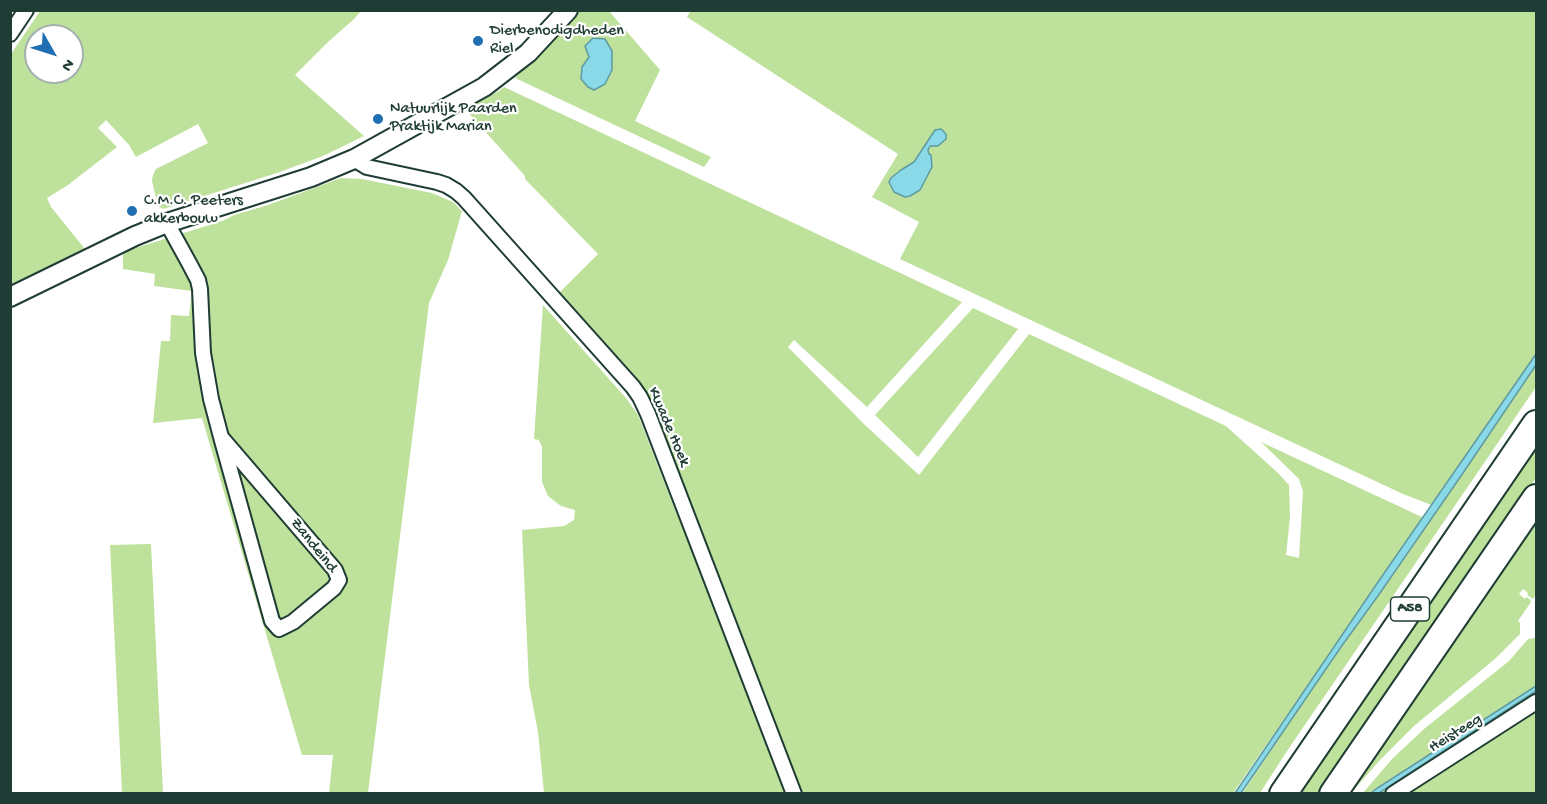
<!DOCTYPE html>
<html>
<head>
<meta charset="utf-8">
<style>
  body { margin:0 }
  #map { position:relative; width:1547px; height:804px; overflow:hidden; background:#fff; font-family:"Gochi Hand",sans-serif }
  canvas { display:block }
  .frame { position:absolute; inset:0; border:12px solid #1f3d34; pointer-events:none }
  .north { position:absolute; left:24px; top:24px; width:60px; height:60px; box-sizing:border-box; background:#fff; border:2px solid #a5b1ae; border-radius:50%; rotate:129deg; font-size:16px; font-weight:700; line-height:24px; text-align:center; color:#1f3d34 }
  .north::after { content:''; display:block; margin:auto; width:21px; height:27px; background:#1f6fb2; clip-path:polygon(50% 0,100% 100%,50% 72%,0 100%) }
</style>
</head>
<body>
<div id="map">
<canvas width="1547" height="804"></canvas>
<div class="frame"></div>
<div class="north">N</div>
</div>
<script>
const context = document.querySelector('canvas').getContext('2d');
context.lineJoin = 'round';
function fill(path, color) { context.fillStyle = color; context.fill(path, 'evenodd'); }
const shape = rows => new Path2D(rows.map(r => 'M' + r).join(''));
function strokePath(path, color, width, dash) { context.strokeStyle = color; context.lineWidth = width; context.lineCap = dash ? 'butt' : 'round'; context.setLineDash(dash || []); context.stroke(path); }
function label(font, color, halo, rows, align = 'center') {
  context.font = font + ' "Gochi Hand",sans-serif'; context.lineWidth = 4.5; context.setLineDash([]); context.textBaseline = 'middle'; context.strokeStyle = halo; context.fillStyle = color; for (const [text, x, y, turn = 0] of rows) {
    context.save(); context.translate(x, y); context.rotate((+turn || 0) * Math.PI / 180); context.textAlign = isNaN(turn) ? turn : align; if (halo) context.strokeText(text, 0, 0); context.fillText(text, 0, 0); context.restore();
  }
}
fill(shape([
  [691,10,1536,11,1536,355,1434,506,1403,494,900,259,919,222,872,197,898,154,687,17],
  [40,11,361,11,353,20,329,41,295,75,364,136,323,156,277,173,163,209,158,206,152,181,153,175,156,169,208,143,198,124,136,157,129,145,106,120,98,128,117,147,68,185,47,198,51,207,85,249,11,284,11,54],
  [36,36,72,36,72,72,36,72],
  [578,11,609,11,660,70,635,121,711,157,704,167,515,78],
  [504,87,962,302,867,407,794,340,788,347,865,425,919,475,1029,334,1226,426,1278,473,1289,485,1290,517,1286,555,1299,558,1303,491,1299,479,1261,442,1424,518,1233,793,802,793,726,593,654,413,556,296,598,254,525,179,525,176,465,109,499,91],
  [341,178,362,179,432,193,453,202,462,211,448,260,429,303,368,793,329,793,333,755,302,755,202,418,153,423,161,341,170,341,171,315,189,316,192,291,154,286,155,274,123,269,123,252,222,221,234,215,268,205],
  [543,305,626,398,638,415,676,512,710,593,785,793,544,793,538,732,529,685,522,530,564,526,574,520,575,510,561,506,548,496,542,482,542,447,539,440,534,439],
  [973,308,1018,329,918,457,875,415],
  [1536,365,1536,387,1287,751,1260,793,1242,794,1313,687,1402,562],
  [1536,440,1536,478,1323,789,1320,793,1294,794],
  [1536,521,1536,594,1533,599,1527,595,1528,593,1523,589,1519,594,1525,599,1526,597,1531,600,1530,601,1531,602,1518,621,1520,623,1520,634,1496,658,1414,726,1381,759,1351,793,1350,793],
  [151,544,163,793,122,793,110,545],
  [1536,638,1536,686,1376,789,1371,793,1362,794,1392,759,1424,729,1509,661,1528,639],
  [1536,691,1536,698,1387,793,1379,794],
  [1536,705,1536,793,1397,794]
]), '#bee19b');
const water = shape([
  [593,38,605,39,612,51,612,70,605,84,594,90,588,87,581,79,582,67,589,57,585,46,593,38],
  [941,129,946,134,946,139,938,146,930,146,928,150,929,154,931,155,932,167,920,190,910,196,905,197,894,192,889,182,891,178,901,170,914,162,935,130,941,129],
  [1536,354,1536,365,1463,473,1380,593,1341,647,1241,793,1235,793,1378,582,1536,354],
  [1536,686,1536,691,1379,793,1371,793,1376,789,1536,686]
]);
fill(water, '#8ad9e8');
strokePath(water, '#5f9ba0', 1.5);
const minor = shape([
  [10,34,26,10],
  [354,159,367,167,437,182,446,185,456,191,464,198,633,387,640,397,648,414,794,794],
  [167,223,189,263,198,280,200,289,203,353,211,399,221,437],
  [221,437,335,570,339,580,334,588,293,622,279,629,272,621,221,437],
  [1393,794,1536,702]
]);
const tertiary = shape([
  [10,297,135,236,167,223,311,177,354,159,484,87,528,53,568,10]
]);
const motorway = shape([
  [1283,794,1536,424],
  [1333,794,1536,498]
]);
strokePath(minor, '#1f3d34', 18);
strokePath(tertiary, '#1f3d34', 22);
strokePath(motorway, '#1f3d34', 30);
strokePath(minor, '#fff', 14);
strokePath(tertiary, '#fff', 18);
strokePath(motorway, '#fff', 26);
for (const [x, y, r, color] of [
  [478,41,6,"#1f6fb2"],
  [378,119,6,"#1f6fb2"],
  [132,211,6,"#1f6fb2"]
]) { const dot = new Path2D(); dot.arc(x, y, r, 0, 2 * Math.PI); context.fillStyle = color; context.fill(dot); strokePath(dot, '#fff', 2); }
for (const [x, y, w] of [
  [1410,609,39]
]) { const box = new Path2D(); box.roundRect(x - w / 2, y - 12, w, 24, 4.5); context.fillStyle = '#fff'; context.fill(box); strokePath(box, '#1f3d34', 1.5); }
label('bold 15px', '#1f3d34', null, [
  ["A58",1410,609]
]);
label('16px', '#1f3d34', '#fff', [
  ["Dierbenodigdheden",490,32],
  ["Riel",490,50],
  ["Natuurlijk Paarden",390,110],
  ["Praktijk Marian",390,128],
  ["C.M.C. Peeters",144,202],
  ["akkerbouw",144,220]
], 'left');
label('16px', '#1f3d34', '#fff', [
  ["Kwade Hoek",668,427,67],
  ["Zandeind",313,546,51],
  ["Heisteeg",1456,734,-32]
]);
</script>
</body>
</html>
